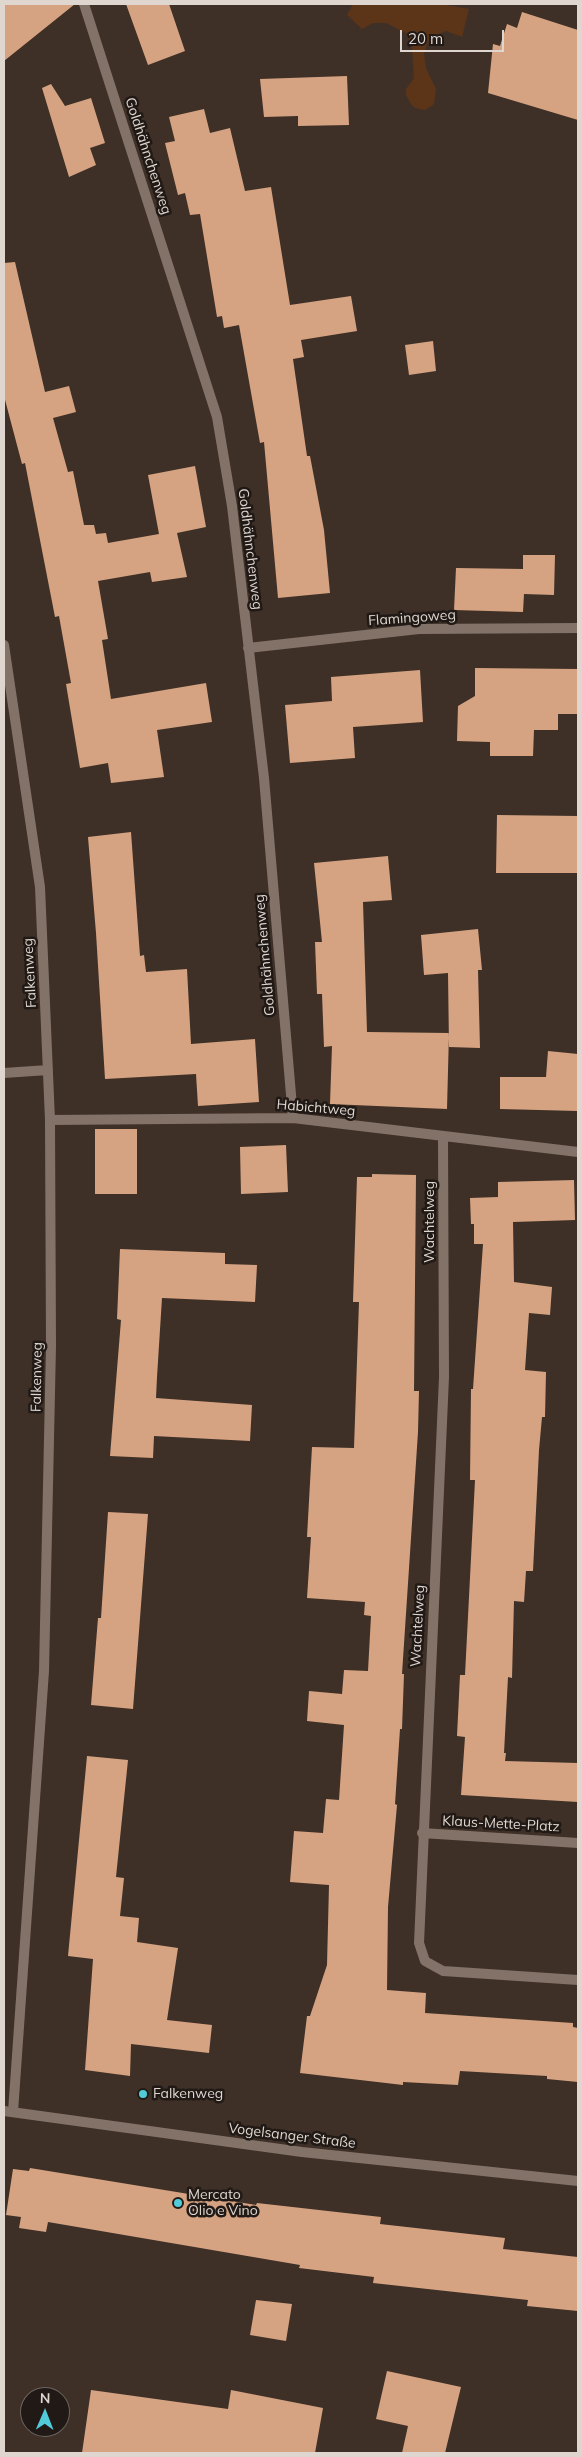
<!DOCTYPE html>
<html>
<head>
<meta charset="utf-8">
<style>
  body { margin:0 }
  #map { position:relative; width:582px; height:2457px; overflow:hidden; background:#3e3027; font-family:Mulish,sans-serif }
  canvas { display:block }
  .frame { position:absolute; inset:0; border:5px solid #dfd6d0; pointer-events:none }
  .north { position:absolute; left:20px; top:2387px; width:50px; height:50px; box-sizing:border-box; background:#201915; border:1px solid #6c6560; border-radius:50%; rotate:1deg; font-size:14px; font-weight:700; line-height:20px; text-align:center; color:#dfd6d0 }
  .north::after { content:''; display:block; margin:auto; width:18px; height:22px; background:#52cbd8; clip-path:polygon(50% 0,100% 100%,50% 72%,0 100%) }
  .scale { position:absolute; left:400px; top:30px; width:104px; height:22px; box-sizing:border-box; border:2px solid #dfd6d0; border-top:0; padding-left:6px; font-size:15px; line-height:18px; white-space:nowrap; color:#dfd6d0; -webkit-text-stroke:4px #201915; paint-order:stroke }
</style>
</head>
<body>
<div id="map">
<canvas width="582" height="2457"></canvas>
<div class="frame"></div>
<div class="north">N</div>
<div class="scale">20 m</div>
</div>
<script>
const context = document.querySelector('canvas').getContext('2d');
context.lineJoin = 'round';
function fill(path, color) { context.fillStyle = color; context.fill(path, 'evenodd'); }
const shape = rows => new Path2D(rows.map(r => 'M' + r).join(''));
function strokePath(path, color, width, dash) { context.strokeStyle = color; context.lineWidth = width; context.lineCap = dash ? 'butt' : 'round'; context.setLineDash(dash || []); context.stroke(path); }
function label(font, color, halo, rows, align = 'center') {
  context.font = font + ' Mulish,sans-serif'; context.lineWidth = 5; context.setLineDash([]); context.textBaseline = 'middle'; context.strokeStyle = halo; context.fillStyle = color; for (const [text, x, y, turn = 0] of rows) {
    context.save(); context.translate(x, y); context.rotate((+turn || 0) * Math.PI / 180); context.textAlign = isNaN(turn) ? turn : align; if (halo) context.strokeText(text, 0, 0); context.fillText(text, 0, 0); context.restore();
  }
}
fill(shape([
  [353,4,440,4,469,9,462,37,446,31,435,36,428,42,424,53,426,68,436,89,434,104,430,107,425,110,415,108,411,104,406,95,406,89,414,78,412,46,406,33,386,23,373,23,362,29,347,15]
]), '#5c3418');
fill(shape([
  [4,4,75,4,4,61],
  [126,4,169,4,185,51,148,65],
  [522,12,578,30,578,120,488,93,493,44,500,46,507,24,517,28],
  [347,76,349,125,298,126,298,116,264,117,260,79],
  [51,84,65,106,91,98,105,143,90,148,96,165,69,177,42,88],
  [204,109,210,133,230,128,245,191,271,187,290,305,351,296,357,331,301,340,304,357,293,359,307,456,310,456,324,530,330,593,278,598,264,442,260,443,239,325,224,328,222,316,217,317,200,214,190,215,185,193,178,195,165,143,175,141,169,117],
  [15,262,45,392,69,386,76,412,53,418,68,472,73,471,84,525,94,525,96,534,106,533,108,543,159,534,148,475,195,466,206,527,177,533,187,577,152,582,150,572,98,581,108,639,102,640,111,699,206,683,212,722,157,730,164,777,111,783,108,763,80,768,66,684,71,683,59,616,55,617,25,463,22,464,4,396,4,263],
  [433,341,436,371,409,375,405,345],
  [523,555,555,555,554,595,524,594,523,612,454,610,456,568,523,569],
  [475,668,578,669,578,714,558,714,558,730,534,730,533,756,490,756,490,742,457,741,458,706,475,696],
  [420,670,423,722,353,727,355,758,290,763,285,705,332,701,331,677],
  [497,815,578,816,578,873,496,873],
  [131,832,140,956,144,955,146,972,187,969,191,1044,255,1039,259,1102,198,1106,196,1074,105,1079,96,933,88,837],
  [388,856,392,900,363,902,367,1032,449,1033,447,1109,330,1104,332,1046,324,1047,322,994,317,994,315,942,322,942,314,863],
  [478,929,482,970,478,970,480,1048,449,1047,448,973,424,975,421,935],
  [548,1051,578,1054,578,1111,500,1109,500,1077,546,1077],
  [95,1129,137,1129,137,1194,95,1194],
  [286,1145,288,1192,241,1194,240,1147],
  [372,1174,416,1175,414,1391,419,1391,418,1432,402,1674,404,1674,402,1729,400,1729,395,1804,397,1805,388,1907,387,1990,426,1993,425,2013,573,2023,573,2027,578,2028,578,2082,547,2079,547,2076,460,2071,458,2085,403,2082,403,2085,300,2073,307,2016,310,2016,327,1965,329,1885,290,1882,294,1831,323,1833,326,1799,339,1800,344,1725,307,1721,309,1691,342,1694,344,1670,368,1671,371,1616,364,1615,365,1602,307,1598,311,1537,307,1537,312,1447,354,1448,359,1302,353,1302,357,1177,372,1177],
  [574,1180,575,1220,513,1222,514,1282,552,1287,550,1315,529,1313,525,1370,546,1372,545,1417,542,1417,539,1450,533,1571,526,1571,524,1602,514,1601,512,1678,508,1677,504,1753,506,1753,505,1761,578,1763,578,1802,461,1795,465,1737,457,1736,460,1675,465,1675,475,1480,470,1480,471,1389,473,1389,483,1244,474,1244,474,1224,471,1224,470,1198,498,1197,498,1182],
  [120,1249,225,1253,225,1264,257,1265,255,1302,162,1298,157,1377,156,1398,252,1405,250,1441,154,1436,153,1458,110,1456,121,1320,117,1319],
  [108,1512,148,1514,133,1709,91,1705,98,1618,101,1618],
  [87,1756,128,1760,116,1877,124,1878,120,1916,139,1918,137,1942,178,1948,167,2020,212,2025,209,2053,131,2044,130,2076,85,2070,93,1959,68,1956],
  [30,2168,256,2205,257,2203,381,2217,380,2224,505,2238,503,2249,578,2257,578,2311,527,2306,528,2300,373,2283,374,2277,299,2268,300,2265,48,2222,46,2232,19,2228,21,2217,6,2215,13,2169,29,2171],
  [256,2300,292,2304,286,2341,250,2335],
  [387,2371,461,2387,445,2453,402,2453,408,2426,376,2419],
  [91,2390,228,2409,231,2390,323,2408,315,2453,82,2453]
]), '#d6a382');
strokePath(shape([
  [84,4,217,417,232,506,264,778,293,1118],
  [4,645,40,887,50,1120,51,1346,44,1671,13,2112],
  [248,648,419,629,578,628],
  [4,1073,48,1070],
  [50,1120,293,1118,578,1152],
  [443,1136,444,1377,419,1943,425,1961,443,1971,578,1980],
  [422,1833,578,1843]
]), '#837268', 10);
strokePath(shape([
  [4,2111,302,2152,578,2181]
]), '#837268', 10);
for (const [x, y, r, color] of [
  [143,2094,5,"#52cbd8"],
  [178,2203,5,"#52cbd8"]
]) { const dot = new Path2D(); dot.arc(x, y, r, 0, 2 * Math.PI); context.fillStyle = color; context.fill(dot); strokePath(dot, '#201915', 2); }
label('14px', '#dfd6d0', '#201915', [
  ["Goldhähnchenweg",148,156,72],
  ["Goldhähnchenweg",250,549,83],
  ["Flamingoweg",412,618,-4],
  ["Goldhähnchenweg",265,955,-95],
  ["Falkenweg",30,973,-93],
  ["Habichtweg",316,1108,5],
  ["Wachtelweg",430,1222,-90],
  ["Falkenweg",37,1377,-89],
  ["Wachtelweg",418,1626,-87],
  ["Klaus-Mette-Platz",501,1824,3],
  ["Vogelsanger Straße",292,2136,7]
]);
label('14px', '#dfd6d0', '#201915', [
  ["Falkenweg",153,2094],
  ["Mercato",188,2195],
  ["Olio e Vino",188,2211]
], 'left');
</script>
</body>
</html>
